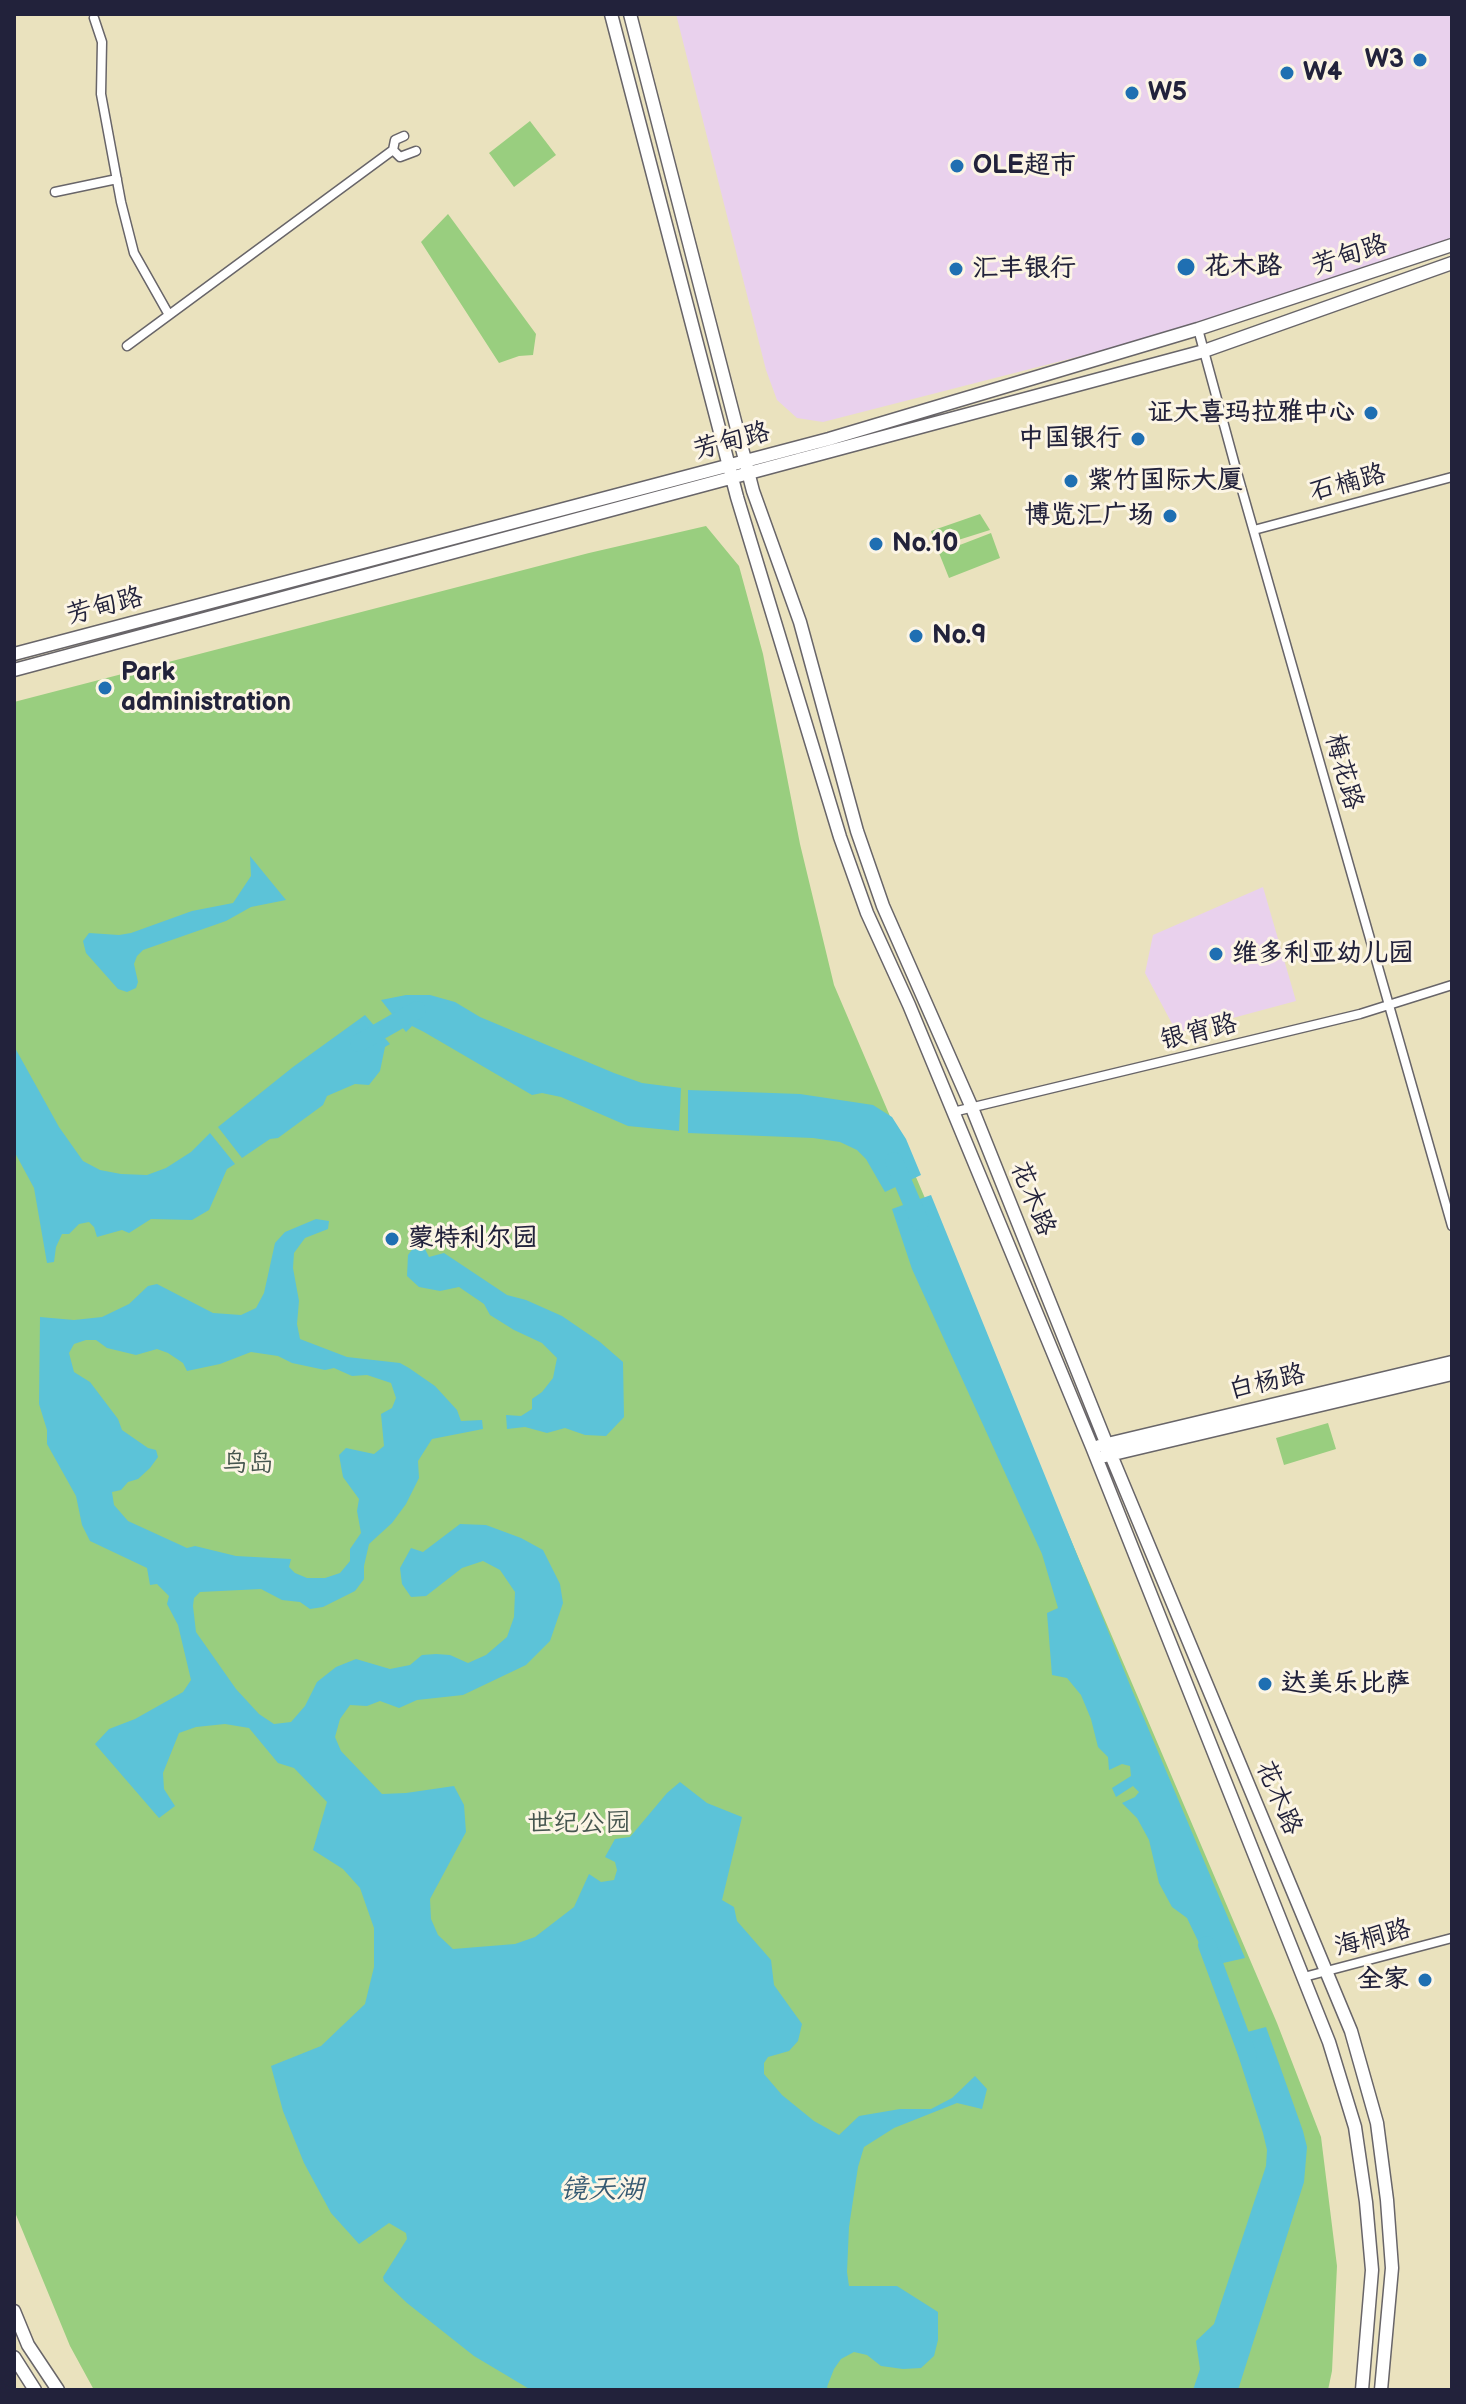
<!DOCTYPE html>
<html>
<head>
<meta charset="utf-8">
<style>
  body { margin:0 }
  #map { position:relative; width:1466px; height:2404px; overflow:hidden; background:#eae2be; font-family:"Balsamiq Sans",sans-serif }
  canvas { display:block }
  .frame { position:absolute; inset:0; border:16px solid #22223b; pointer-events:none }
</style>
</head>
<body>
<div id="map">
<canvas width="1466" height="2404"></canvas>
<div class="frame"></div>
</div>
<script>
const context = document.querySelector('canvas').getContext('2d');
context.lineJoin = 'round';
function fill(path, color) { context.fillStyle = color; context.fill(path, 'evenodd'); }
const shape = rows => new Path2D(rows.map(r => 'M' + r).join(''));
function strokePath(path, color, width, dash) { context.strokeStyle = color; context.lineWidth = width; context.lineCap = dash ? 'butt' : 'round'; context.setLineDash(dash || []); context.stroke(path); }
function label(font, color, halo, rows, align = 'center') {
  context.font = font + ' "Balsamiq Sans","LXGW WenKai TC",sans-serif'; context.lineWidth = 6; context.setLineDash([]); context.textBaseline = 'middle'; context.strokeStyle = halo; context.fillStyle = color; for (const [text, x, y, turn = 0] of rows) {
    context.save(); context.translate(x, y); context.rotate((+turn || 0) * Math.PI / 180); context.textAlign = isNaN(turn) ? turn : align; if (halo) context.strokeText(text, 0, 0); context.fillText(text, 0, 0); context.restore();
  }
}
fill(shape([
  [676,14,1452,14,1452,244,1116,347,823,422,797,418,777,400,766,370],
  [1263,887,1296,1001,1177,1033,1145,973,1153,935]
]), '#e9d1ed');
fill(shape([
  [530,121,556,155,514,187,489,153],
  [448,214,536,334,533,355,519,356,499,363,421,242],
  [980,514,990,530,936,547,931,531],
  [706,526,739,566,763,654,800,844,834,985,1277,2023,1321,2137,1337,2266,1332,2371,1328,2390,94,2390,70,2346,14,2210,14,702,589,553],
  [991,533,1000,558,949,578,939,553],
  [1328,1423,1336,1449,1284,1465,1276,1438]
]), '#99ce7f');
fill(shape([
  [250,856,286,900,251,907,226,921,143,950,137,956,134,964,138,982,136,988,127,992,118,989,86,953,83,941,89,933,119,935,131,933,192,911,233,903,251,876],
  [406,995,430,995,455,1002,480,1017,614,1073,642,1083,681,1088,679,1131,628,1126,561,1097,542,1093,532,1095,424,1032,412,1026,406,1032,381,1000],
  [365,1015,390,1044,385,1047,380,1071,369,1085,355,1084,327,1096,323,1105,278,1138,270,1139,242,1158,218,1127,293,1067],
  [14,1046,59,1127,83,1161,100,1170,121,1174,147,1175,166,1168,191,1152,210,1133,235,1164,227,1169,209,1210,192,1220,151,1219,129,1233,122,1230,97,1237,94,1227,89,1222,79,1224,69,1234,62,1234,56,1247,54,1262,47,1263,34,1188,14,1151],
  [688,1090,800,1094,873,1105,892,1117,906,1139,921,1175,885,1192,866,1159,857,1150,840,1142,813,1138,688,1133],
  [931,1195,1132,1690,1245,1958,1210,1966,1187,1918,1172,1907,1159,1883,1149,1840,1137,1818,1122,1803,1135,1797,1139,1792,1133,1786,1116,1797,1112,1788,1131,1776,1130,1766,1122,1764,1109,1770,1108,1757,1098,1747,1091,1719,1081,1695,1067,1678,1052,1675,1047,1613,1058,1608,1042,1554,912,1269,892,1209],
  [316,1219,329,1221,328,1229,305,1238,294,1253,293,1268,299,1301,297,1324,300,1339,347,1357,400,1363,409,1368,435,1386,457,1410,461,1421,482,1420,483,1429,432,1439,418,1461,419,1478,406,1504,392,1523,369,1544,364,1566,364,1579,355,1591,323,1607,310,1609,300,1602,282,1600,261,1589,200,1592,194,1598,193,1606,196,1632,236,1689,259,1714,274,1724,291,1722,305,1706,317,1682,336,1667,356,1659,390,1669,410,1665,422,1655,436,1654,450,1655,468,1663,486,1655,507,1637,514,1617,515,1592,500,1570,483,1561,462,1568,426,1596,411,1597,402,1584,400,1568,411,1548,423,1552,460,1524,486,1525,521,1538,543,1550,560,1584,563,1603,550,1641,526,1665,463,1695,417,1700,399,1708,380,1701,367,1706,350,1705,340,1719,335,1737,341,1751,382,1794,406,1793,454,1786,464,1805,466,1832,430,1899,431,1919,438,1935,453,1949,515,1944,535,1937,574,1907,589,1874,601,1882,614,1880,617,1870,615,1862,605,1857,615,1839,630,1837,667,1793,680,1782,707,1803,742,1817,722,1900,734,1907,737,1921,771,1960,774,1985,802,2024,798,2041,789,2051,768,2057,764,2063,764,2074,782,2095,814,2121,839,2135,859,2116,900,2109,931,2109,952,2098,975,2076,987,2089,982,2109,957,2103,894,2128,864,2147,858,2167,849,2227,847,2272,849,2286,897,2286,938,2312,938,2340,934,2356,921,2368,903,2369,881,2366,867,2355,854,2352,841,2359,834,2369,827,2387,829,2390,531,2390,474,2356,407,2303,384,2281,383,2277,407,2239,406,2233,389,2223,359,2244,331,2213,304,2163,283,2111,271,2066,321,2046,365,2004,374,1967,374,1928,360,1888,343,1869,313,1850,327,1802,294,1768,278,1763,249,1728,225,1724,196,1727,179,1733,163,1773,164,1789,175,1806,159,1818,95,1744,109,1729,135,1719,183,1692,191,1680,178,1625,167,1604,169,1596,157,1584,150,1585,147,1568,90,1541,82,1525,76,1496,47,1444,47,1430,39,1404,40,1317,74,1320,102,1317,129,1304,148,1286,157,1284,213,1313,241,1315,256,1308,264,1293,275,1243,285,1232],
  [86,1340,96,1340,107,1348,136,1355,157,1349,168,1353,183,1363,187,1371,220,1364,251,1352,278,1356,292,1363,325,1370,334,1368,352,1376,367,1375,391,1383,396,1398,392,1408,381,1414,384,1446,374,1454,346,1448,339,1455,343,1477,359,1499,357,1511,361,1533,350,1549,350,1561,340,1573,325,1578,307,1578,295,1573,289,1567,291,1559,236,1556,195,1546,187,1548,128,1521,114,1505,112,1492,121,1490,128,1482,138,1479,150,1468,158,1457,156,1450,148,1448,122,1430,118,1419,90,1382,74,1372,69,1353,74,1344],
  [420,1239,429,1257,444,1253,507,1295,526,1300,562,1316,600,1342,623,1362,624,1417,606,1436,585,1435,565,1428,547,1433,525,1427,507,1429,506,1415,521,1416,532,1409,532,1399,542,1392,553,1378,557,1358,542,1343,514,1330,490,1315,484,1304,459,1287,440,1291,419,1287,407,1276,408,1255],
  [1266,2027,1303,2131,1307,2147,1304,2182,1238,2390,1193,2390,1200,2369,1196,2341,1214,2324,1266,2166,1267,2150,1263,2133,1232,2036]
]), '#5cc3d8');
strokePath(shape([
  [359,1043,417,1010],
  [894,1161,920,1222],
  [1207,1945,1248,2056]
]), '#5cc3d8', 18);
const street = shape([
  [94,18,102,42,101,94,121,202,134,253,169,315],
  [393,150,395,140,404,136],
  [55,192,117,179],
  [1198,329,1236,469,1452,1226],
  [127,346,393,150,400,157,416,151],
  [1254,530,1452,477],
  [953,1112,1360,1014,1452,985],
  [1304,1977,1452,1938]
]);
const secondary = shape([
  [611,14,737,497,840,837,867,913,909,1005,1092,1447,1329,2042,1355,2127,1366,2202,1372,2270,1362,2390],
  [630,14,753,491,800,622,857,831,883,906,972,1108,1111,1455,1351,2031,1377,2123,1387,2200,1392,2268,1381,2390],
  [14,654,829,439,1198,329,1452,245],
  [14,670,1204,351,1452,263],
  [1099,1446,1452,1362],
  [1105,1456,1452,1374],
  [14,2311,28,2345,58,2390],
  [14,2357,35,2390]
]);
strokePath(street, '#686569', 11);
strokePath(secondary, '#686569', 15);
strokePath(street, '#fff', 8);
strokePath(secondary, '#fff', 12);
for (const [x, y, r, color] of [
  [1420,60,8,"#1f6fb2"],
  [1287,73,8,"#1f6fb2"],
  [1132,93,8,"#1f6fb2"],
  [957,166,8,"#1f6fb2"],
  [1186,267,10,"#1f6fb2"],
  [956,269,8,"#1f6fb2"],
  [1371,413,8,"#1f6fb2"],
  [1138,439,8,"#1f6fb2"],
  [1071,481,8,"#1f6fb2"],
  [1170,516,8,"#1f6fb2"],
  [876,544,8,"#1f6fb2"],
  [916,636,8,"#1f6fb2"],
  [105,688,8,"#1f6fb2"],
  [1216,954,8,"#1f6fb2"],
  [392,1239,8,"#1f6fb2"],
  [1265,1684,8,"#1f6fb2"],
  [1425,1980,8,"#1f6fb2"]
]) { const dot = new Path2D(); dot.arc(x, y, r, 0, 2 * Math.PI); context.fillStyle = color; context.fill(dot); strokePath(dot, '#fcf5e5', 3); }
label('bold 26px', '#22223b', '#fcf5e5', [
  ["W3",1404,60,"right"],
  ["W4",1303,73],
  ["W5",1148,93],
  ["OLE超市",973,166],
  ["花木路",1204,267],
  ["汇丰银行",972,269],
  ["证大喜玛拉雅中心",1355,413,"right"],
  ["中国银行",1122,439,"right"],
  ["紫竹国际大厦",1087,481],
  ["博览汇广场",1154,516,"right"],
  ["No.10",892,544],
  ["No.9",932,636],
  ["Park",121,673],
  ["administration",121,703],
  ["维多利亚幼儿园",1232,954],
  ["蒙特利尔园",408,1239],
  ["达美乐比萨",1281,1684],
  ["全家",1409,1980,"right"]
], 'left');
label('26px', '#22223b', '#fcf5e5', [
  ["芳甸路",1350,256,-18],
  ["芳甸路",732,442,-15],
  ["石楠路",1348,484,-15],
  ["芳甸路",105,607,-15],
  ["梅花路",1343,772,74],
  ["银宵路",1199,1033,-14],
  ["花木路",1032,1199,68],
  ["白杨路",1267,1383,-13],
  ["花木路",1278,1798,67],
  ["海桐路",1373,1939,-15]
]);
label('26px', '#46564f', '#fcf5e5', [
  ["鸟岛",248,1464],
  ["世纪公园",579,1824]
]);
label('italic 28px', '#365a72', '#fcf5e5', [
  ["镜天湖",602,2191]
]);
</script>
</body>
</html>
